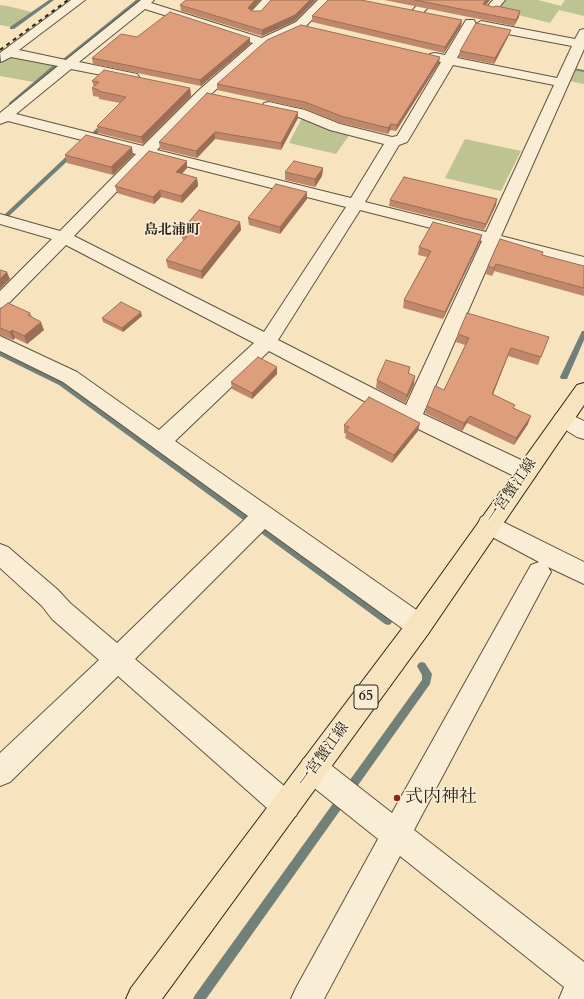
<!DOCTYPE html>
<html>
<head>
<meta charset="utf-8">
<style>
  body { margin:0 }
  canvas { display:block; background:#f7e3be }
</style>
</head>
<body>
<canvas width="584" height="999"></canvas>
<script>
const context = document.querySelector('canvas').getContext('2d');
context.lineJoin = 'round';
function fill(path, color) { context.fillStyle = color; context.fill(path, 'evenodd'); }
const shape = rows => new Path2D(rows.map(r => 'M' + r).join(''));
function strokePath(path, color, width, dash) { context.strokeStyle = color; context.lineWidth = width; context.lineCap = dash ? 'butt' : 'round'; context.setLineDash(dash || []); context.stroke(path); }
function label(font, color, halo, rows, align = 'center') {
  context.font = font + ' Cardo,"Noto Serif JP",serif'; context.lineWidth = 3.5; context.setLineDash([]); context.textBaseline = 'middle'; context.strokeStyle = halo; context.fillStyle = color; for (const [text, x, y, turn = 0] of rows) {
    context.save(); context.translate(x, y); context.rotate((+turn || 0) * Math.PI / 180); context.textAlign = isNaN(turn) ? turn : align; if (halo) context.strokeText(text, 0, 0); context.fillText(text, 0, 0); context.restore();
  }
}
fill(shape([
  [503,0,538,0,561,6,565,0,584,0,584,16,559,10,550,23,495,9],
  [0,5,7,6,32,12,11,27,0,25],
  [8,55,57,63,34,82,0,76,0,61],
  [574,69,584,71,584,84,569,81],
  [303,116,350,134,336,154,289,143],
  [465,139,521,151,501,191,445,178]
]), '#bdc391');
fill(shape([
  [49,0,54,0,14,29,10,29,10,27,49,0],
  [136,0,141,0,67,61,63,61,63,59,136,0],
  [56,63,60,64,13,105,9,105,9,103,56,63],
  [573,68,584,70,584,72,573,70,573,68],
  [103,122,108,123,97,134,93,134,93,132,103,122],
  [71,152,76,153,8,217,4,217,4,215,71,152],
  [582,331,584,331,584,340,567,379,561,379,560,377,582,331],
  [0,351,65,381,391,618,392,621,391,624,388,625,385,624,59,385,0,356,0,351],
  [422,662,425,663,432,674,430,684,206,999,193,999,195,995,422,680,422,675,417,666,419,663,422,662]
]), '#718079');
const minor = shape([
  [71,0,85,0,19,50,66,60,141,0,154,0,151,3,262,38,296,22,318,0,331,0,304,28,266,45,237,70,209,96,157,150,351,198,384,144,330,130,296,116,264,109,262,106,264,103,269,102,305,110,340,124,392,137,397,136,441,62,430,60,429,57,430,54,435,53,445,55,466,20,474,20,476,24,481,21,575,39,580,30,584,29,584,49,501,236,584,257,584,267,497,245,423,414,534,466,537,472,534,478,526,481,518,478,404,422,269,351,175,441,428,618,431,626,428,634,419,637,410,634,265,529,135,659,296,796,300,806,296,816,286,820,276,816,118,676,10,782,0,786,0,753,99,660,52,619,42,606,0,568,0,544,8,547,58,590,70,603,117,643,248,516,63,382,0,351,0,336,77,372,159,430,254,343,66,245,6,306,0,308,0,291,52,239,0,224,0,214,60,231,136,154,8,121,0,124,0,113,58,66,11,57,1,62,0,53,71,0],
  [145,9,253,43,199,90,143,146,16,114,71,69,132,81,137,80,139,77,137,74,79,62,145,9],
  [475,25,477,28,481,29,572,46,557,78,457,58,475,25],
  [453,65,554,85,486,232,365,202,399,145,407,142,409,139,453,65],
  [150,157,346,207,264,332,74,236,150,157],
  [360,210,482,241,406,405,278,340,360,210],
  [262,0,274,0,260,16,252,16,250,13,262,0],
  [422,0,435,0,421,15,413,15,411,12,422,0],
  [493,0,505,0,496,11,492,12,488,11,486,8,493,0],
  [563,411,584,421,584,439,577,437,556,424,553,419,556,414,563,411],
  [489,515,584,562,584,584,548,567,551,572,547,579,414,830,584,962,584,999,559,999,564,987,400,856,324,999,291,999,296,988,378,839,303,779,299,769,303,759,313,755,323,759,392,813,531,565,539,562,481,531,478,524,481,517,489,515]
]);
const major = shape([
  [584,383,584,405,428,634,162,999,126,999,131,988,410,618,577,385,584,383]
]);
strokePath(minor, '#5f5442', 2);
strokePath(major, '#2c2419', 2);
fill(minor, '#faedd5');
fill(major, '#f7e3be');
strokePath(shape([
  [0,50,68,0]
]), '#2c2419', 2, [4, 4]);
fill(shape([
  [186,0,260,0,251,11,261,11,271,0,316,0,295,21,262,36,181,11,180,5],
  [384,0,490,0,486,5,519,17,514,26],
  [312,16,462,20,461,26,444,53,312,22],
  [509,35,494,64,459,57,460,51],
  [137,37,250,38,250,44,201,86,93,64,92,58],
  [439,63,396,131,390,130,388,134,340,123,305,109,217,90,217,84],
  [92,81,190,88,191,96,143,144,98,133,97,126,120,103,99,99,99,97,93,96,92,88,94,87],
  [298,112,298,118,281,150,215,139,197,158,160,149,159,142],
  [65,155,133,155,113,175,67,163],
  [187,161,187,168,182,174,197,178,198,186,182,203,161,197,154,204,117,193,115,186],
  [323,168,322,176,315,187,285,180,285,172],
  [307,192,307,199,280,234,249,225,248,218],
  [390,200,496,205,484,230,389,206],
  [240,222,241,230,202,279,168,268,166,260,184,240,182,239,181,231],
  [482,235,480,242,443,319,403,308,404,300,427,257,418,255,419,247],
  [500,239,542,255,584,266,584,296,494,271,492,276,486,274,488,266],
  [0,309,30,313,32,317,44,330,27,344,15,338,13,340,0,335],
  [142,316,123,332,103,322,102,318],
  [458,334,549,337,538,365,508,356,493,394,514,408,528,424,514,445,467,423,462,431,425,413,427,406,444,390,465,345,456,342],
  [277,367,277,374,252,399,232,389,231,382],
  [410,367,409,373,414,384,405,403,376,388,377,380],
  [344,425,418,431,392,463,345,438,346,434,344,433]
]), '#bf886b');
fill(shape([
  [255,0,260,0,249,14,248,8],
  [310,0,316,0,295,21,262,36,262,30],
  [486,0,490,0,482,10,483,4],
  [520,11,519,17,514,26,516,20],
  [462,20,461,26,444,53,445,47],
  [511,30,509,35,494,64,495,58],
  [250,38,250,44,201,86,200,80],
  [440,57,439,63,396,131,397,125],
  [190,88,191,96,143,144,141,137],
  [298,112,298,118,281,150,281,143],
  [391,124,390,130,388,134,388,128],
  [215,132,215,139,197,158,196,151],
  [132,147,133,155,113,175,111,167],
  [187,161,187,168,177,179,176,172],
  [323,168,322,176,315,187,315,179],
  [197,178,198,186,182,203,181,196],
  [160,190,161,197,154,204,153,197],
  [307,192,307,199,280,234,280,227],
  [497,199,496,205,484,230,486,224],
  [240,222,241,230,202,279,201,271],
  [482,235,480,242,443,319,445,312],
  [496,264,494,271,492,276,494,268],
  [7,272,10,279,0,289,0,279],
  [141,312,142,316,123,332,122,328],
  [41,322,44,330,27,344,24,336],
  [12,330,15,338,13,340,10,332],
  [511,348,508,356,490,402,492,394],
  [277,367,277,374,252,399,252,393],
  [415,376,414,384,405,403,407,395],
  [470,416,467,423,462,431,464,423],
  [531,416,528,424,514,445,516,438],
  [420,423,418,431,392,463,394,455]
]), '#9b6f57');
const building = shape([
  [186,0,255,0,248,8,252,11,261,11,271,0,310,0,295,15,262,30,180,5,186,0],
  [328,0,361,0,462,20,445,47,312,16,328,0],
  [415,0,486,0,483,4,493,7,497,6,520,11,516,20,415,0],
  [170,12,250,38,200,80,92,58,121,34,137,37,170,12],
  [476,23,511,30,495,58,460,51,476,23],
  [301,25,440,57,397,125,391,124,388,128,341,116,305,102,217,84,267,40,301,25],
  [104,70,190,88,141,137,97,126,126,97,98,91,99,90,92,88,99,82,92,81,104,70],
  [207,93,298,112,281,143,215,132,196,151,159,142,207,93],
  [86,135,132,147,111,167,65,155,86,135],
  [149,151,187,161,176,172,197,178,181,196,160,190,153,197,115,186,149,151],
  [294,161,323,168,315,179,285,172,294,161],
  [404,177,497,199,486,224,390,200,404,177],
  [276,184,307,192,280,227,248,218,276,184],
  [199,210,240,222,201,271,166,260,190,233,181,231,199,210],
  [433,222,482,235,445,312,404,300,431,251,419,247,433,222],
  [500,239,543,252,542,255,584,266,584,288,496,264,494,268,488,266,500,239],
  [0,270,7,272,0,279,0,270],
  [121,302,141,312,122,328,102,318,121,302],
  [8,303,30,313,28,315,41,322,24,336,12,330,10,332,0,328,0,309,8,303],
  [467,313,549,337,541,357,511,348,492,394,515,405,513,408,531,416,516,438,470,416,464,423,427,406,435,386,444,390,469,338,458,334,467,313],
  [258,357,277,367,252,393,231,382,258,357],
  [386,360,410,367,408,373,415,376,407,395,377,380,386,360],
  [369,397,420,423,394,455,346,431,349,427,344,425,369,397]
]);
fill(building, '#de9e7c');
strokePath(building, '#9b6f57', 1);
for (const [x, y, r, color] of [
  [397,798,4,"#8f2418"]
]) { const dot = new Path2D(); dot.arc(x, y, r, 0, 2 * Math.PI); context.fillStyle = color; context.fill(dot); strokePath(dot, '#faedd5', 1.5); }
label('bold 14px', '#2c2419', '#faedd5', [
  ["島北浦町",172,231]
]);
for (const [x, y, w] of [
  [366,697,24]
]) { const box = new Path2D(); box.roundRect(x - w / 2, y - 12, w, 24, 3); context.fillStyle = '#faedd5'; context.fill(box); strokePath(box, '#2c2419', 1); }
label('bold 14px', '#2c2419', null, [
  ["65",366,697]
]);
label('15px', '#2c2419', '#faedd5', [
  ["一宮蟹江線",512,491,-55],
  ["一宮蟹江線",324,755,-54]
]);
label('18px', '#2c2419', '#faedd5', [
  ["式内神社",405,798]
], 'left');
</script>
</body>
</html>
